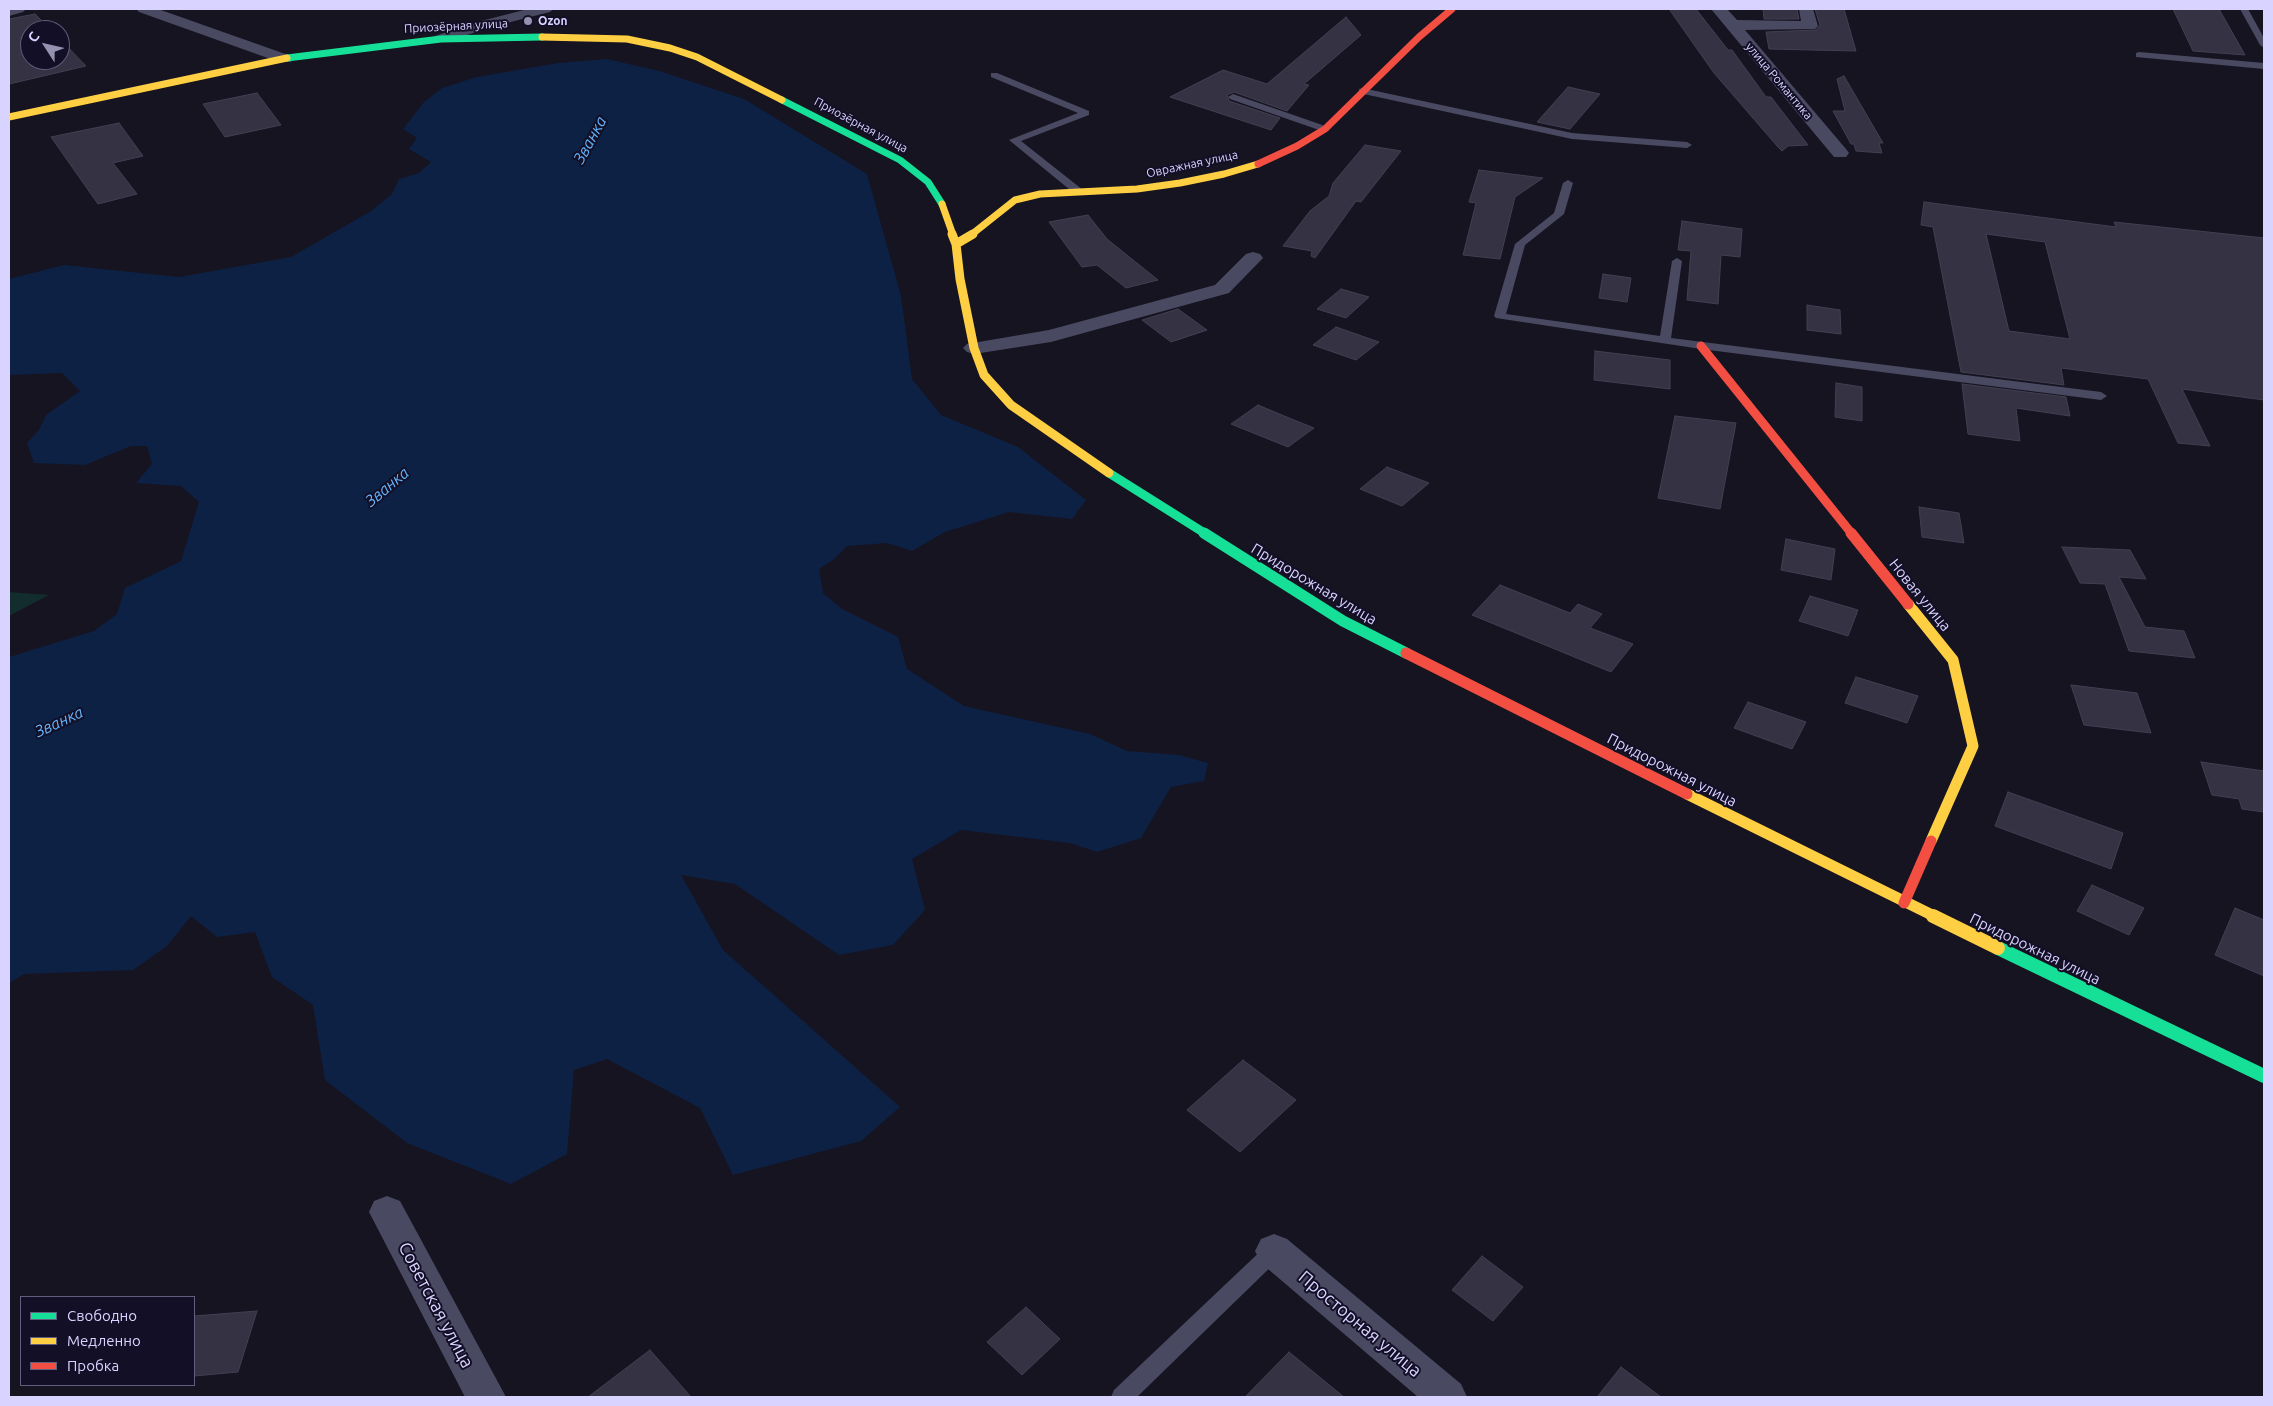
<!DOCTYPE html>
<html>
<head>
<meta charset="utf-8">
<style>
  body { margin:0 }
  #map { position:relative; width:2273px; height:1406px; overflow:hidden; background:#161421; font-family:Ubuntu,sans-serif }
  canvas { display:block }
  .frame { position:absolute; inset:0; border:10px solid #d9d4ff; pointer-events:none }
  .legend { position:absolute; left:20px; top:1296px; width:175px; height:90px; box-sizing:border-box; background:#130f26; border:1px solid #625e7d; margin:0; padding:6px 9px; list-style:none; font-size:15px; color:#d9d4ff }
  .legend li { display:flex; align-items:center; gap:10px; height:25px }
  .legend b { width:25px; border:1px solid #625e7d }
  .north { position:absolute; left:20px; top:20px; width:50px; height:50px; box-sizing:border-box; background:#130f26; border:1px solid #625e7d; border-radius:50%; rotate:305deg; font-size:14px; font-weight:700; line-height:20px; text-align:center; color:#d9d4ff }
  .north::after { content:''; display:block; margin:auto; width:18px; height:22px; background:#9591b1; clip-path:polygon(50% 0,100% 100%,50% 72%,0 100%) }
</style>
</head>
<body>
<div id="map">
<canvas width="2273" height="1406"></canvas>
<div class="frame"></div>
<ul class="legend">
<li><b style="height:6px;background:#16e098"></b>Свободно</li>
<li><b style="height:6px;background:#ffcf43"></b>Медленно</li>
<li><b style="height:6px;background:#f24e42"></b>Пробка</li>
</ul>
<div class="north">С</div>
</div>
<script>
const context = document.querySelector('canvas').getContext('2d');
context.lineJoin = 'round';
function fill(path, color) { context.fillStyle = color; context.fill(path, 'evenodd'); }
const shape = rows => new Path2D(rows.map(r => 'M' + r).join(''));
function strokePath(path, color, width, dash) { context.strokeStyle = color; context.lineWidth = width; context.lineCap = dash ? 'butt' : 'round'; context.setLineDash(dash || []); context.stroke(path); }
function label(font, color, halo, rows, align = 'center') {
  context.font = font + ' Ubuntu,sans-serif'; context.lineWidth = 4; context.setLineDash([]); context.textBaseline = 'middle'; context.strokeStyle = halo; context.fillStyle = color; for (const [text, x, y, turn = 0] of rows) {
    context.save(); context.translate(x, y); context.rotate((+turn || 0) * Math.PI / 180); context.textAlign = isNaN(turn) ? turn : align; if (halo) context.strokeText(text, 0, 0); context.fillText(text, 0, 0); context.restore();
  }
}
fill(shape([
  [9,592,49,595,9,616]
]), '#132c2d');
fill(shape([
  [607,59,659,71,744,99,867,174,901,296,912,379,941,415,1018,447,1086,500,1072,519,1009,512,945,532,912,551,887,543,847,546,834,559,819,569,823,593,842,609,898,637,907,669,964,706,1090,734,1127,751,1179,755,1208,763,1204,781,1171,787,1141,838,1097,852,1070,843,961,830,912,859,925,910,893,945,839,955,735,884,681,875,723,950,900,1107,861,1141,733,1175,700,1108,607,1059,574,1070,567,1154,511,1184,407,1143,325,1080,313,1005,272,977,255,932,217,937,191,916,167,946,133,970,24,974,9,983,9,657,94,631,117,614,125,588,181,561,199,502,181,486,136,483,152,464,147,446,131,446,85,465,34,463,27,443,39,430,46,415,80,391,62,373,9,375,9,279,64,265,179,277,291,257,371,211,392,194,399,179,419,173,431,162,409,149,417,138,403,129,424,102,442,88,477,77,558,63]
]), '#0d2144');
const building = shape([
  [1669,9,1696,9,1728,50,1732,50,1766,97,1771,97,1808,145,1788,146,1782,151,1778,147,1714,73,1669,9],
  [1763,9,1797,9,1799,19,1764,19,1763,9],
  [1815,9,1844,9,1856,51,1769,49,1766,32,1816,30,1820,25,1815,9],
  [2173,9,2219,9,2245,55,2193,51,2173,9],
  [35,14,51,30,30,30,30,60,60,60,60,39,86,66,9,84,9,19,35,14],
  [1346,17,1361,35,1304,84,1309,85,1287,111,1234,92,1227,95,1229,101,1280,118,1271,130,1170,97,1223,70,1267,84,1346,17],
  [1844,76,1883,143,1879,143,1882,153,1856,151,1854,144,1851,144,1833,111,1845,111,1837,79,1844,76],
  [1568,87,1600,94,1570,129,1537,122,1568,87],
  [257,93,281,125,225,137,203,104,257,93],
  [119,123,143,156,113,163,137,194,98,204,51,137,119,123],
  [1365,145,1401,151,1361,202,1356,201,1315,258,1311,256,1312,251,1283,246,1310,211,1329,196,1333,183,1365,145],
  [1479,170,1543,178,1515,197,1500,259,1463,255,1476,203,1469,202,1479,170],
  [1924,202,2116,227,2114,222,2264,238,2264,400,2182,389,2210,446,2178,443,2148,379,2061,368,2064,385,1961,372,1933,227,1921,225,1924,202],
  [1986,234,2045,242,2070,339,2009,331,1986,234],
  [1088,215,1107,239,1158,280,1126,288,1097,265,1082,267,1049,222,1088,215],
  [1682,221,1742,229,1740,257,1721,255,1718,304,1687,300,1691,251,1678,250,1682,221],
  [1603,274,1631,278,1627,302,1599,298,1603,274],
  [1341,289,1369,297,1346,318,1317,309,1341,289],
  [1807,305,1840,310,1841,334,1807,330,1807,305],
  [1178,309,1207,330,1171,342,1142,320,1178,309],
  [1336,327,1379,342,1356,360,1313,345,1336,327],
  [1595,351,1670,360,1670,389,1594,380,1595,351],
  [1836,383,1862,387,1862,421,1835,417,1836,383],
  [1962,384,2066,397,2070,416,2016,408,2020,441,1968,434,1962,384],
  [1258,405,1294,420,1314,428,1288,447,1231,424,1258,405],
  [1675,416,1736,423,1720,509,1658,498,1675,416],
  [1387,467,1429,483,1402,506,1360,489,1387,467],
  [1919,507,1959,513,1964,543,1922,537,1919,507],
  [1786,539,1835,549,1831,580,1781,570,1786,539],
  [2062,547,2130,550,2146,579,2119,577,2145,627,2184,631,2195,658,2129,651,2105,584,2080,583,2062,547],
  [1500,585,1570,613,1578,604,1602,614,1590,628,1633,644,1611,672,1472,615,1500,585],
  [1810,596,1858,610,1848,636,1799,621,1810,596],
  [1856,677,1918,696,1907,723,1845,703,1856,677],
  [2071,685,2137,693,2151,733,2084,725,2071,685],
  [1748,702,1806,722,1792,749,1734,728,1748,702],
  [2201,762,2264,771,2264,812,2242,809,2239,799,2212,795,2201,762],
  [2008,792,2123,833,2111,869,1995,826,2008,792],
  [2092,885,2144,908,2129,935,2077,911,2092,885],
  [2235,908,2264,920,2264,976,2215,955,2235,908],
  [1243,1060,1296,1100,1240,1152,1187,1110,1243,1060],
  [1482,1256,1523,1287,1493,1321,1452,1290,1482,1256],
  [1026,1307,1060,1339,1022,1375,987,1342,1026,1307],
  [257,1311,238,1372,194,1376,194,1316,257,1311],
  [650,1350,691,1397,588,1397,650,1350],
  [1289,1352,1344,1397,1245,1397,1289,1352],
  [1621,1367,1661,1397,1597,1397,1621,1367]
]);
fill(building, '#343243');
strokePath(building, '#433f54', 1);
fill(shape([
  [2240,9,2248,9,2264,38,2264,48,2260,45,2240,9],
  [2139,52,2264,63,2264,69,2136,57,2136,53,2139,52],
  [991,73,997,73,1089,111,1089,115,1021,141,1083,190,1083,194,1075,194,1009,140,1078,113,991,77,991,73],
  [1362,88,1572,133,1687,142,1692,145,1687,148,1572,139,1359,93,1359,89,1362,88],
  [1233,94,1328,127,1330,129,1328,131,1322,131,1230,99,1228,97,1233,94],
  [1568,180,1573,183,1564,214,1525,245,1506,314,1660,336,1672,261,1677,258,1682,261,1671,338,2101,392,2107,396,2101,400,1701,349,1496,318,1494,316,1515,244,1554,213,1563,183,1568,180],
  [1274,1242,1281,1245,1284,1251,1281,1257,1137,1397,1111,1397,1114,1390,1267,1245,1274,1242]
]), '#4a4962');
fill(shape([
  [9,9,26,9,23,12,9,16,9,9],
  [136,9,158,9,291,56,293,59,291,62,279,62,139,12,136,9],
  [528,9,553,9,550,12,487,28,447,42,435,42,433,39,435,36,477,22,528,9],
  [1711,9,1727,9,1737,20,1801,21,1799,9,1813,9,1818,26,1815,29,1745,30,1846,149,1849,153,1846,157,1834,157,1711,9],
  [1253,252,1260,254,1263,258,1229,293,1051,342,974,354,967,352,963,348,967,344,1049,330,1215,285,1246,254,1253,252],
  [387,1196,400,1201,506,1397,465,1397,369,1212,374,1201,387,1196],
  [1274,1234,1287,1239,1461,1384,1467,1397,1418,1397,1261,1263,1255,1251,1261,1239,1274,1234]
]), '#4a4962');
strokePath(shape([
  [287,58,441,39,542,37],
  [782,100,900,160,928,182,942,204]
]), '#16e098', 7);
strokePath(shape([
  [1109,473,1206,534]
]), '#16e098', 9);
strokePath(shape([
  [1204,533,1343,621,1406,653]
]), '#16e098', 11);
strokePath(shape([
  [1998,948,2264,1076]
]), '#16e098', 14);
strokePath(shape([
  [542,37,627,39,670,48,697,57,782,100],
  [9,117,287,58],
  [942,204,953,235],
  [971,235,1015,200,1040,194,1137,189,1180,183,1224,174,1258,164]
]), '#ffcf43', 7);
strokePath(shape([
  [952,234,956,244,960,279,974,348,984,375,1011,405,1109,473],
  [956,244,973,234]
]), '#ffcf43', 9);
strokePath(shape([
  [1908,604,1953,660,1973,746,1931,841],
  [1687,794,1936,917]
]), '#ffcf43', 11);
strokePath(shape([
  [1933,916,1998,948]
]), '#ffcf43', 14);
strokePath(shape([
  [1258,164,1297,146,1325,129,1419,37,1452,9]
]), '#f24e42', 7);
strokePath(shape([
  [1701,346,1852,534]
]), '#f24e42', 9);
strokePath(shape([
  [1851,533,1908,604],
  [1406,653,1687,794],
  [1904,903,1931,841]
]), '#f24e42', 11);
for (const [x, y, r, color] of [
  [528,21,5,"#9591b1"]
]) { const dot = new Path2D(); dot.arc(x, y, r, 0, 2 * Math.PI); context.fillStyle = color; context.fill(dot); strokePath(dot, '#130f26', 2); }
label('bold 12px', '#d9d4ff', '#130f26', [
  ["Ozon",538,21]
], 'left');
label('12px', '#d9d4ff', '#130f26', [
  ["Приозёрная улица",456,26,-3],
  ["улица Романтика",1779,81,50],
  ["Приозёрная улица",861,125,28],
  ["Овражная улица",1192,164,-12]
]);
label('15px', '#d9d4ff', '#130f26', [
  ["Придорожная улица",1314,584,31],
  ["Новая улица",1920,595,51],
  ["Придорожная улица",1672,770,27],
  ["Придорожная улица",2035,949,26]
]);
label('italic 16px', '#62b6ff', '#130f26', [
  ["Званка",590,140,-61],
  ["Званка",387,487,-40],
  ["Званка",59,722,-25]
]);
label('18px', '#d9d4ff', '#130f26', [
  ["Советская улица",436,1305,62],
  ["Просторная улица",1360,1324,40]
]);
</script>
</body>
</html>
